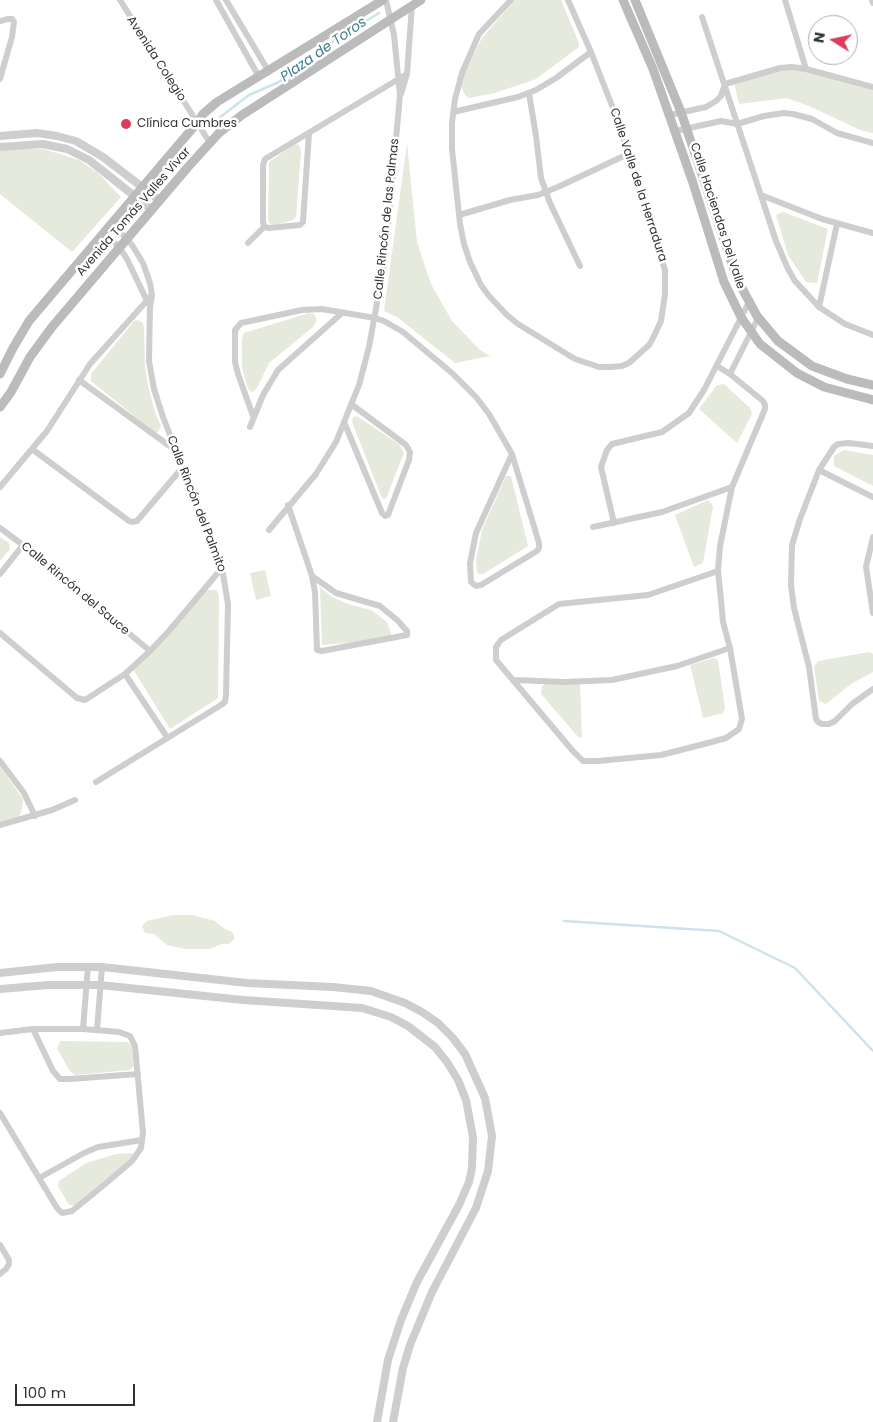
<!DOCTYPE html>
<html>
<head>
<meta charset="utf-8">
<style>
  body { margin:0 }
  #map { position:relative; width:873px; height:1422px; overflow:hidden; background:#fff; font-family:Poppins,sans-serif }
  canvas { display:block }
  .north { position:absolute; left:808px; top:15px; width:50px; height:50px; box-sizing:border-box; background:#fff; border:1px solid #adadad; border-radius:50%; rotate:280deg; font-size:14px; font-weight:700; line-height:20px; text-align:center; color:#313131 }
  .north::after { content:''; display:block; margin:auto; width:18px; height:22px; background:#df3c5b; clip-path:polygon(50% 0,100% 100%,50% 72%,0 100%) }
  .scale { position:absolute; left:15px; top:1384px; width:120px; height:22px; box-sizing:border-box; border:2px solid #313131; border-top:0; padding-left:6px; font-size:15px; line-height:18px; white-space:nowrap; color:#313131; -webkit-text-stroke:4px #fff; paint-order:stroke }
</style>
</head>
<body>
<div id="map">
<canvas width="873" height="1422"></canvas>
<div class="north">N</div>
<div class="scale">100 m</div>
</div>
<script>
const context = document.querySelector('canvas').getContext('2d');
context.lineJoin = 'round';
function fill(path, color) { context.fillStyle = color; context.fill(path, 'evenodd'); }
const shape = rows => new Path2D(rows.map(r => 'M' + r).join(''));
function strokePath(path, color, width, dash) { context.strokeStyle = color; context.lineWidth = width; context.lineCap = dash ? 'butt' : 'round'; context.setLineDash(dash || []); context.stroke(path); }
function label(font, color, halo, rows, align = 'center') {
  context.font = font + ' Poppins,sans-serif'; context.lineWidth = 5; context.setLineDash([]); context.textBaseline = 'middle'; context.strokeStyle = halo; context.fillStyle = color; for (const [text, x, y, turn = 0] of rows) {
    context.save(); context.translate(x, y); context.rotate((+turn || 0) * Math.PI / 180); context.textAlign = isNaN(turn) ? turn : align; if (halo) context.strokeText(text, 0, 0); context.fillText(text, 0, 0); context.restore();
  }
}
fill(shape([
  [515,0,561,0,579,43,579,47,536,79,495,93,469,98,465,95,461,87,465,72,482,38],
  [777,69,803,70,873,90,873,133,860,130,809,106,787,98,739,104,734,82],
  [407,143,417,242,431,284,452,321,480,350,490,356,455,363,397,317,384,311],
  [295,144,299,145,301,152,296,217,293,220,276,225,270,224,268,220,269,162],
  [12,149,44,149,79,160,98,173,121,197,72,252,0,194,0,151],
  [783,212,828,229,817,283,806,282,788,255,776,215],
  [309,313,314,314,316,317,316,322,313,327,269,363,257,388,253,392,250,391,247,386,242,368,242,339,244,333],
  [138,320,143,323,144,328,145,366,148,386,155,412,161,426,158,432,154,432,91,381,91,374,134,321],
  [724,384,750,408,752,414,737,443,699,409,717,385],
  [357,416,400,445,404,453,386,499,382,498,352,422,353,417],
  [844,450,873,455,873,486,834,466,834,456],
  [506,476,511,476,528,546,483,574,479,574,477,572,476,560,482,530],
  [708,500,713,506,703,563,694,567,675,515],
  [0,537,9,543,10,549,0,561],
  [265,570,271,596,256,600,250,573],
  [320,587,332,597,348,604,371,610,387,622,393,639,322,645],
  [207,590,217,590,219,597,218,698,170,729,133,669,136,664],
  [869,652,873,654,873,672,851,684,826,704,819,701,814,667,818,661],
  [714,658,718,660,725,708,723,713,703,718,690,665],
  [547,683,580,683,582,737,579,738,541,694,542,686],
  [0,766,23,799,22,809,19,817,0,822],
  [173,915,192,915,215,921,225,929,232,932,235,938,229,944,222,944,209,949,186,949,167,945,154,934,145,933,142,926,147,921],
  [60,1041,128,1042,132,1046,134,1066,130,1070,75,1075,70,1071,57,1049],
  [132,1153,133,1157,76,1206,69,1205,58,1186,59,1181,86,1163,116,1154]
]), '#e5eadd');
strokePath(shape([
  [219,118,249,95,279,82,335,40,379,13],
  [564,921,719,931,795,968,873,1051]
]), '#cde3ec', 2.5);
strokePath(shape([
  [120,0,210,143],
  [216,0,259,77],
  [226,0,269,72],
  [511,0,479,34,462,73,455,99,452,123,452,149,460,224,464,244,470,262,481,285,489,296,507,315,518,324,575,359,599,367,611,367,622,366,629,363,649,345,653,338,661,321,665,294,665,270,616,116,591,52,568,0],
  [785,0,806,69],
  [872,0,873,3],
  [702,17,776,241,788,269,795,281,819,307,845,324,873,335],
  [0,21,8,19,12,19,14,22,12,37,0,79],
  [529,93,536,136,541,178,550,203,580,266],
  [401,94,407,74,412,5],
  [453,112,518,97,536,90,556,78,591,52],
  [670,115,706,107,716,101,721,96,725,84,780,68,792,67,806,69,873,87],
  [676,131,721,121,737,124,764,116,784,113,793,114,812,119,837,133,873,143],
  [761,195,822,219,873,233],
  [459,215,510,200,538,195,558,187,628,154],
  [264,227,263,221,263,165,265,159,407,74],
  [264,227,269,228,300,225,303,222,309,133],
  [104,233,119,247,127,259,148,303],
  [248,243,264,227],
  [819,307,837,224],
  [717,366,730,374,763,401,765,405,765,409,732,487,720,546,718,571,721,600,723,622,730,648,742,719,739,729,726,738,708,743,661,755,598,761,583,761,572,750,496,660,496,647,501,640,559,604,648,595,718,571],
  [730,374,758,318],
  [79,380,175,450],
  [253,416,238,374,235,362,235,330,241,323,302,310,322,309,375,318,384,321,403,332,452,373,476,397,489,414,512,454,539,543,539,548,537,551,481,585,476,586,471,582,470,563,476,533,512,454],
  [344,422,382,513,385,516,388,515,409,460,410,452,406,445,351,404],
  [250,427,263,395,278,370,342,313],
  [873,446,849,443,838,444,834,447,819,470,800,519,792,545,791,585,794,608,809,667,816,719,818,722,822,724,829,724,835,721,852,704,873,689],
  [32,449,129,521,132,522,137,521,182,468],
  [819,470,873,497],
  [0,487,47,431,90,364,152,295],
  [288,505,312,576,315,592,317,650,322,651,407,635,407,631,397,620,380,606,336,593,312,576],
  [614,523,601,467,607,450,612,444,662,432,689,413,704,390,749,302],
  [593,527,662,512,732,487],
  [0,528,23,545,150,651],
  [269,530,316,474,336,442,359,385,369,347,385,259,400,95,394,35,386,0],
  [873,537,866,567,873,613],
  [0,574,23,545],
  [0,633,77,698,85,700,125,674,150,651,168,632,222,568],
  [125,674,167,737],
  [514,680,565,682,612,680,677,666,730,648],
  [0,761,24,793,35,816],
  [96,782,221,705,225,702,226,695,228,604,222,568,163,417,154,389,149,361,150,307,152,295,150,283,143,263,132,245,112,223],
  [0,825,52,810,75,800],
  [33,1029,53,1071,60,1079,70,1079,138,1074],
  [83,1029,88,966],
  [97,1030,102,967],
  [0,1033,33,1029,83,1029,119,1032,130,1036,135,1046,143,1133,141,1148,132,1161,104,1185,72,1211,62,1213,57,1208,0,1113],
  [39,1178,84,1153,98,1147,142,1140],
  [0,1245,9,1260,9,1264,6,1269,0,1274]
]), '#cecece', 6);
strokePath(shape([
  [0,136,37,133,57,136,76,141,103,157,159,200],
  [0,147,43,144,67,149,89,160,152,210],
  [0,973,57,967,102,967,247,983,333,987,371,991,405,1003,422,1012,438,1023,453,1038,465,1054,485,1098,492,1136,488,1171,476,1208,432,1292,410,1345,403,1368,393,1422],
  [0,989,48,985,100,985,243,1000,362,1008,391,1017,408,1026,435,1047,447,1062,458,1080,466,1100,473,1137,472,1168,469,1182,459,1205,417,1282,401,1320,388,1360,377,1422]
]), '#cecece', 8);
strokePath(shape([
  [623,0,653,69,693,183,724,282,741,317,760,344,797,373,824,387,873,400],
  [635,0,681,112,737,279,757,316,778,341,812,366,847,379,873,385],
  [0,374,13,348,29,321,197,123,203,114,217,102,383,0],
  [0,407,11,392,30,357,52,327,188,167,219,133,242,115,421,0]
]), '#bbb', 9);
for (const [x, y, r, color] of [
  [126,124,6,"#df3c5b"]
]) { const dot = new Path2D(); dot.arc(x, y, r, 0, 2 * Math.PI); context.fillStyle = color; context.fill(dot); strokePath(dot, '#fff', 2); }
label('12px', '#313131', '#fff', [
  ["Avenida Colegio",156,59,57],
  ["Calle Valle de la Herradura",638,185,72],
  ["Avenida Tomás Valles Vivar",134,212,-49],
  ["Calle Haciendas Del Valle",717,216,72],
  ["Calle Rincón de las Palmas",387,219,-84],
  ["Calle Rincón del Palmito",196,504,69],
  ["Calle Rincón del Sauce",75,589,40]
]);
label('12px', '#313131', '#fff', [
  ["Clínica Cumbres",137,124]
], 'left');
label('italic 14px', '#417b91', '#fff', [
  ["Plaza de Toros",324,50,-35]
]);
</script>
</body>
</html>
